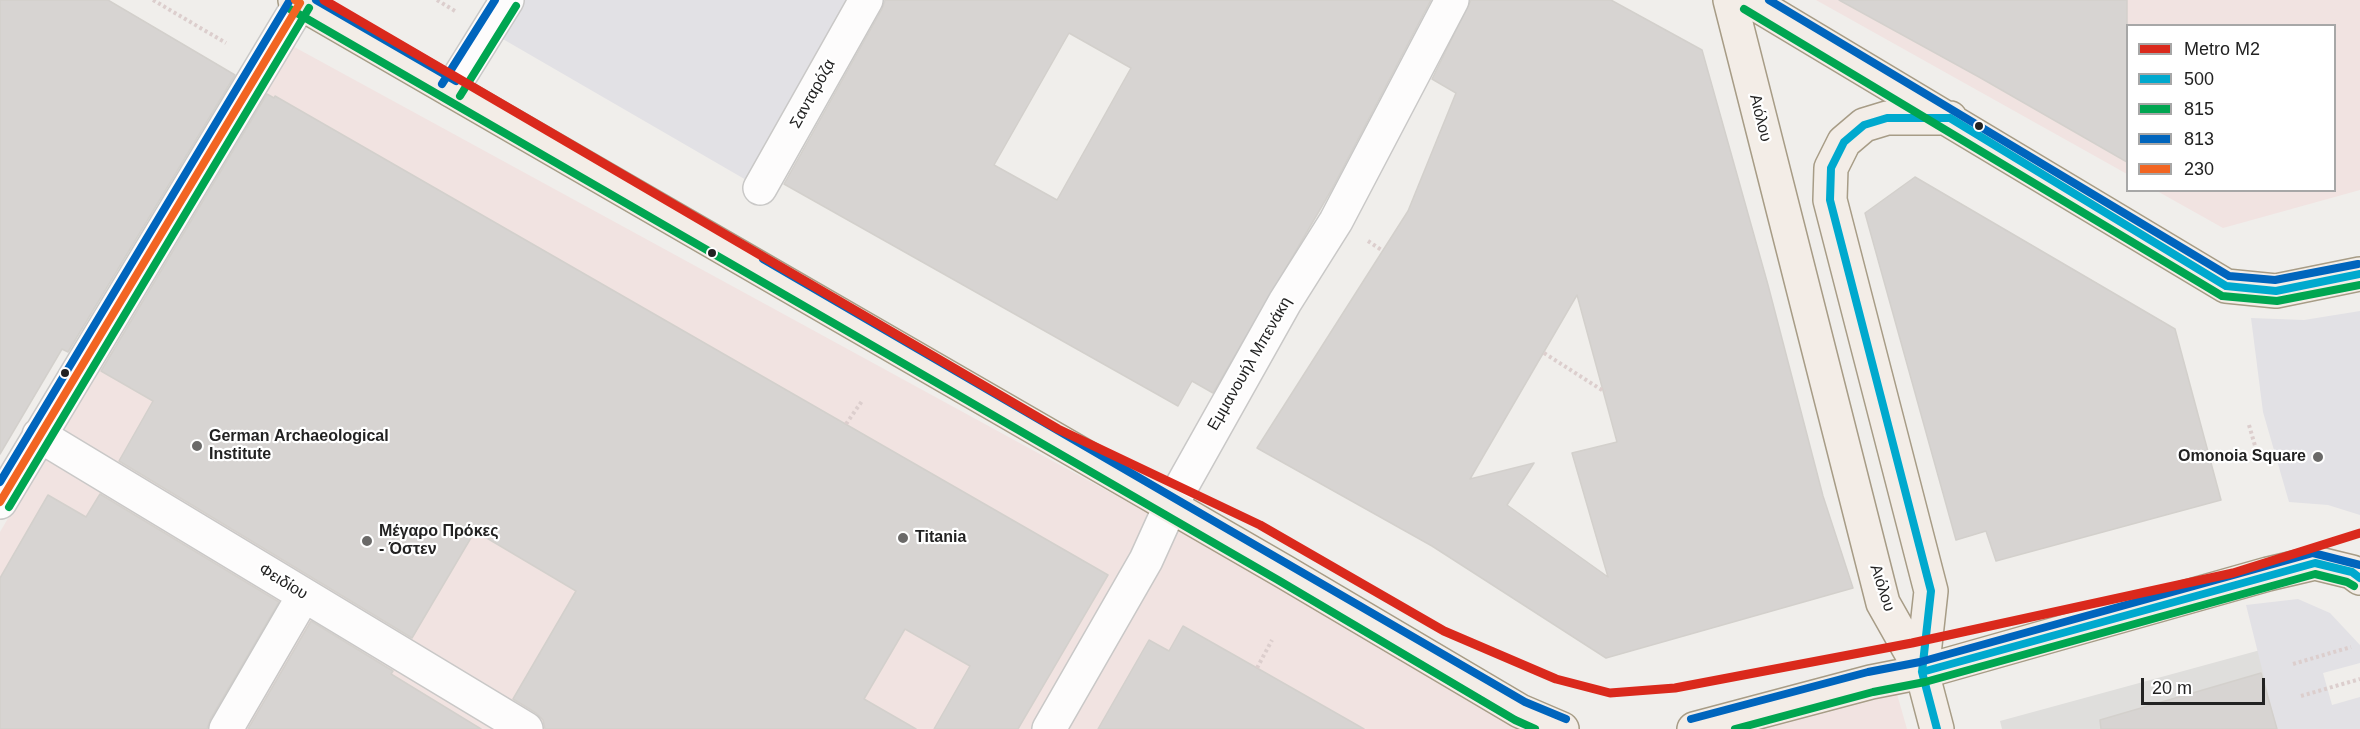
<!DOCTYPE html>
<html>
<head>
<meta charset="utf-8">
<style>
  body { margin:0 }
  #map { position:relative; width:2360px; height:729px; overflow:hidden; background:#f0eeeb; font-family:Arial,sans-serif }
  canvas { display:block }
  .legend { position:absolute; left:2126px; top:24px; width:210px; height:168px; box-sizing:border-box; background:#fff; border:2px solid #a7a7a7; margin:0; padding:8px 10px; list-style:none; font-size:18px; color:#222 }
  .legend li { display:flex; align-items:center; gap:12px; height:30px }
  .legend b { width:30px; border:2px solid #a7a7a7 }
  .scale { position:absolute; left:2141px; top:678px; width:124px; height:27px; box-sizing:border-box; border:3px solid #222; border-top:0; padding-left:8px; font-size:18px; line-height:21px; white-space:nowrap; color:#222; -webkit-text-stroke:4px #fff; paint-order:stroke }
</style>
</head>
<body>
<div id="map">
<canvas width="2360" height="729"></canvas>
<ul class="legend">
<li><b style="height:8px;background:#da291c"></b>Metro Μ2</li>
<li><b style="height:8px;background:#00a9ce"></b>500</li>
<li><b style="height:8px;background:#00a651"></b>815</li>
<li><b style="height:8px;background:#0065bd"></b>813</li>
<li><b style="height:8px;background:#f26522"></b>230</li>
</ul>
<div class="scale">20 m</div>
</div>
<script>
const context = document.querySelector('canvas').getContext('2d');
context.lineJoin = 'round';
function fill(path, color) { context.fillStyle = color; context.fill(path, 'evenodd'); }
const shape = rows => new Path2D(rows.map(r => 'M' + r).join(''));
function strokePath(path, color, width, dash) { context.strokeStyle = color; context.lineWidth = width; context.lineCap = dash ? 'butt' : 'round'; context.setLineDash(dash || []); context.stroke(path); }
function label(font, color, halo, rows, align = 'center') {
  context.font = font + ' Arial,sans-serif'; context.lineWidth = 4.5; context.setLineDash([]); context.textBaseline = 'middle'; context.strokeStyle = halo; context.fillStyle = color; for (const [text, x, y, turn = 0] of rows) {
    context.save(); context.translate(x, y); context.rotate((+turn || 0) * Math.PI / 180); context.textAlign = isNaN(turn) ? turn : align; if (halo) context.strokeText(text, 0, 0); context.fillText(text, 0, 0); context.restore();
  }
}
fill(shape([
  [2264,649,2286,729,2002,729,2000,721]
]), '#dfdedc');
fill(shape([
  [1816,0,2360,0,2360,190,2223,228,2157,191,2334,190,2334,26,2128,26,2127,174],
  [287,43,1190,536,1532,729,0,729,0,532],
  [1897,694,1907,729,1765,729]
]), '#f1e3e1');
fill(shape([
  [507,0,866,0,760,188,489,31],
  [2360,311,2360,515,2328,505,2289,502,2263,412,2251,318,2304,320],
  [2298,599,2330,613,2360,645,2360,663,2323,673,2332,705,2360,697,2360,729,2277,729,2246,605]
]), '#e2e1e5');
const building = shape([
  [0,0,108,0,235,75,68,352,62,349,0,454,0,0],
  [885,0,1431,0,1332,189,1213,393,1192,381,1178,406,784,184,882,9,885,0],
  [1069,33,1131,68,1057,200,994,165,1069,33],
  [1471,0,1611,0,1702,50,1768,285,1823,496,1853,588,1606,658,1432,546,1257,448,1408,211,1456,93,1432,79,1471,0],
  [1577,295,1617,442,1572,453,1608,577,1507,505,1534,463,1470,479,1577,295],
  [1839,0,2127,0,2127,162,1979,77,1839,0],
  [267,94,274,98,275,96,1108,575,1018,729,934,729,970,666,905,629,864,699,916,729,545,729,543,720,536,713,513,699,576,591,475,531,412,638,119,461,153,401,101,371,267,94],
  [1915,177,2175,329,2221,500,1996,561,1986,531,1956,540,1865,213,1915,177],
  [100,494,279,602,210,720,207,729,0,729,0,578,48,495,86,517,100,494],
  [311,621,393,671,391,674,481,729,248,729,311,621],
  [1183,626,1257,668,1364,729,1098,729,1149,640,1169,651,1183,626],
  [2261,673,2277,729,2101,729,2100,720,2261,673]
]);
fill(building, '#d7d4d2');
strokePath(building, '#d3d0cc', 1.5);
const minor = shape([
  [451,90,507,0],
  [760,188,866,0],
  [39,435,526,729],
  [0,502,300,3],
  [226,729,304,595],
  [1049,729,1146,560,1170,507,1285,302,1336,221,1452,0]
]);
const major = shape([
  [295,0,1283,571,1520,711,1562,729],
  [1730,0,1883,603,1922,672,1937,729],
  [1749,0,2226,286,2276,291,2360,274],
  [1922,672,1931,591,1830,200,1831,168,1844,142,1864,125,1887,118,1950,118],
  [1694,729,1871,682,1922,672,2268,574,2315,563,2352,572,2360,578]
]);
strokePath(minor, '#c9c8c7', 36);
strokePath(major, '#a79c86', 36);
strokePath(shape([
  [153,0,226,43],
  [437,0,455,11],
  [1368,241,1383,251],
  [1544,353,1605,392],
  [846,424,862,401],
  [2249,425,2260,463],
  [2293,664,2351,647],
  [1257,668,1272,640],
  [2301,696,2360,679]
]), '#dccecd', 4, [3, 3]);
strokePath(minor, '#fdfcfc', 33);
strokePath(major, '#f3ede7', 33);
strokePath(shape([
  [1950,118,2226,286,2276,291,2360,274],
  [1922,672,2315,563,2352,572,2360,578],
  [1937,729,1922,672,1931,591,1830,200,1831,168,1844,142,1864,125,1887,118,1950,118]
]), '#00a9ce', 8);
strokePath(shape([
  [290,9,1278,580,1515,720,1535,729],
  [1744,9,2222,296,2277,301,2360,285],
  [460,96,516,6],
  [9,507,309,8],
  [1735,729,1873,692,1925,682,2315,574,2347,582,2354,586]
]), '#00a651', 8);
strokePath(shape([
  [316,0,456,81],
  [1769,0,2229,276,2275,280,2358,264],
  [442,84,495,0],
  [763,259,1525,702,1566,719],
  [0,482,290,0],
  [1691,719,1868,672,1920,662,2313,553,2360,565]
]), '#0065bd', 8);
strokePath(shape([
  [0,502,300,3,295,0]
]), '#f26522', 8);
strokePath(shape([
  [324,0,1058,429,1260,525,1444,631,1556,679,1610,693,1675,688,1912,643,2233,573,2360,533]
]), '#da291c', 9);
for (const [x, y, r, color] of [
  [1979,126,5,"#222"],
  [712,253,5,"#222"],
  [65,373,5,"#222"],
  [197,446,6,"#6a6968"],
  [2318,457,6,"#6a6968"],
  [903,538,6,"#6a6968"],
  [367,541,6,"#6a6968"]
]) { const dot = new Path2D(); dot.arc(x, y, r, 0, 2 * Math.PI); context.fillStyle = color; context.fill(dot); strokePath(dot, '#fff', 2); }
label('16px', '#222', '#fff', [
  ["Σανταρόζα",813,94,-61],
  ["Αιόλου",1760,118,76],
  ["Εμμανουήλ Μπενάκη",1250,364,-60],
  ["Φειδίου",283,582,31],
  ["Αιόλου",1882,588,72]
]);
label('bold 16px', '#222', '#fff', [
  ["German Archaeological",209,437],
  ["Institute",209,455],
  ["Omonoia Square",2306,457,"right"],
  ["Μέγαρο Πρόκες",379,532],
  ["- Όστεν",379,550],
  ["Titania",915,538]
], 'left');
</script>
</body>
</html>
